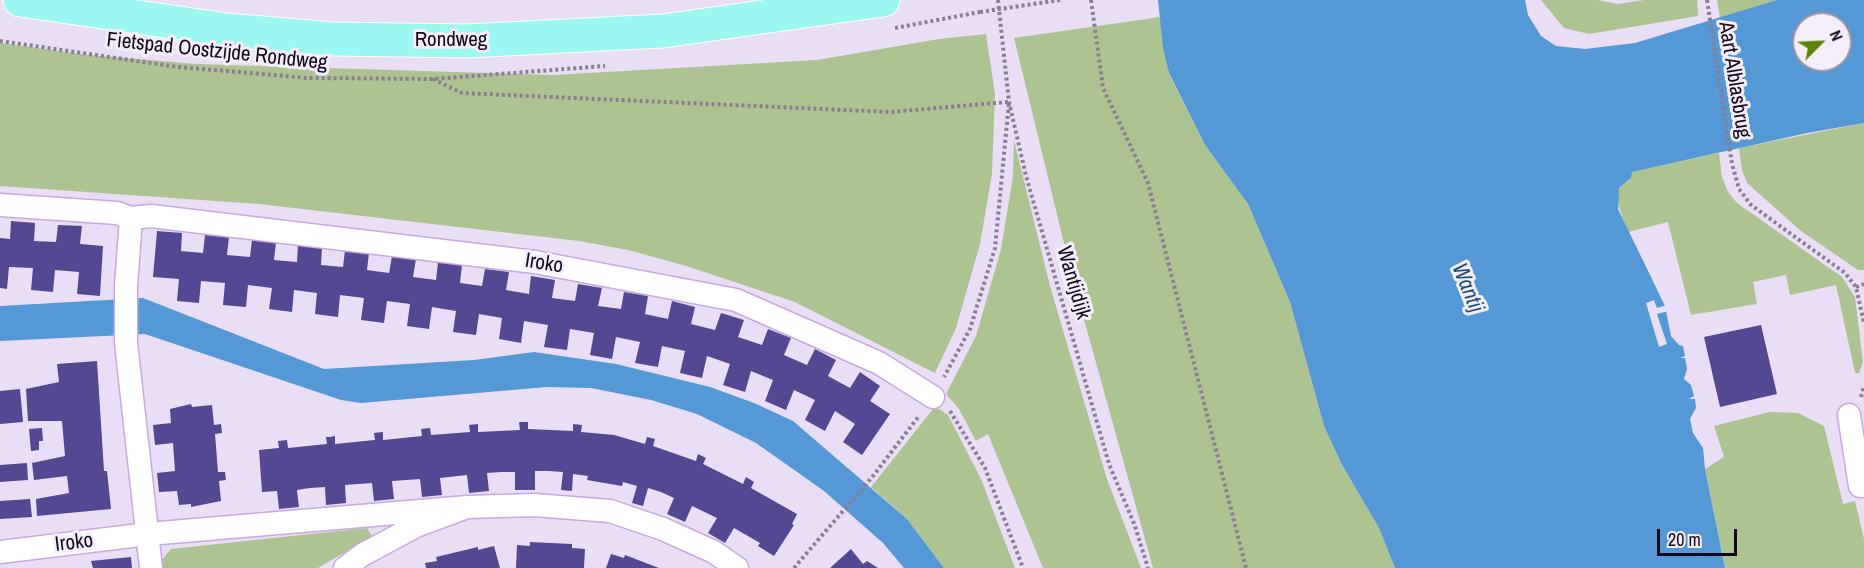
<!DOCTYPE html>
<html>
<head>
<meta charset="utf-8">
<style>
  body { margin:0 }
  #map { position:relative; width:1864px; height:568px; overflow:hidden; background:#eadef6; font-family:"Archivo Narrow",sans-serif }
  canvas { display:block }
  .north { position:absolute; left:1792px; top:12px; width:60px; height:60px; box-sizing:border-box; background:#f4eefa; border:2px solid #9a92a1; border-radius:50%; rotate:66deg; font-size:16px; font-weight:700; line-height:24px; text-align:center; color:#12071b }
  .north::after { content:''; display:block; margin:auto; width:21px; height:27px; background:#5d8408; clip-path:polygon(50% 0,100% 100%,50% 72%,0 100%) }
  .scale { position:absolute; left:1657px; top:529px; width:80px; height:27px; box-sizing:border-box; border:3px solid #12071b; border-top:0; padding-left:8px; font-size:18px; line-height:21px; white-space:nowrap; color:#12071b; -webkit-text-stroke:4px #f4eefa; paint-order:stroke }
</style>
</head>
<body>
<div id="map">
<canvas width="1864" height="568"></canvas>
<div class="north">N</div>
<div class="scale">20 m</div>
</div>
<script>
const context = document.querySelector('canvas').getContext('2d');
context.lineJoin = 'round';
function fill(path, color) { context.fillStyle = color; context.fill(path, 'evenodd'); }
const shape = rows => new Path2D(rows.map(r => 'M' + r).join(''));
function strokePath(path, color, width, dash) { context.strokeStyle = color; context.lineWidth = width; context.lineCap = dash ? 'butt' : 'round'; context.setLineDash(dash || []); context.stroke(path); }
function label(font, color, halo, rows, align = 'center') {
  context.font = font + ' "Archivo Narrow",sans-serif'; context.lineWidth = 6; context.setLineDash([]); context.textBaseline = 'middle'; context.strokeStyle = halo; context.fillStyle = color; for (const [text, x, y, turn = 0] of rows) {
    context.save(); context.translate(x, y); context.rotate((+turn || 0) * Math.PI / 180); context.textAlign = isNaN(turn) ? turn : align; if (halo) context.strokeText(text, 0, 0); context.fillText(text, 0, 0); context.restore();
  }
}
fill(shape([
  [1541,0,1597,0,1618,4,1644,0,1697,0,1698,16,1589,34,1564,28],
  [1717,0,1777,0,1720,18],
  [1160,17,1169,74,1205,145,1248,204,1290,302,1324,426,1341,463,1379,528,1395,568,1153,568,1073,280,1014,38],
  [986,34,995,94,992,174,980,244,956,328,935,373,795,302,683,265,628,250,579,241,259,204,0,186,0,43,89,55,197,64,553,75,817,60,939,39],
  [1864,123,1864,270,1858,270,1801,231,1747,183,1742,170,1739,148],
  [1014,140,1050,286,1107,479,1141,568,1043,568,988,434,976,441,959,409,946,394,976,336,1001,249,1013,176],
  [1719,153,1722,177,1728,192,1737,203,1842,277,1855,297,1863,362,1859,373,1855,373,1836,285,1790,295,1786,275,1753,282,1757,304,1691,315,1668,222,1628,232,1616,199,1619,188,1630,179,1631,172],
  [933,409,939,409,948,415,981,479,1015,568,944,568,907,519,871,487],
  [1770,412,1798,413,1824,426,1843,504,1855,501,1864,539,1864,568,1725,568,1705,469,1724,457,1714,426],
  [367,528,372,536,318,568,159,568,158,564,171,549]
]), '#adc492');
fill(shape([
  [1158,0,1525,0,1528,15,1541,36,1556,46,1585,49,1635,43,1777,0,1864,0,1864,123,1807,133,1632,172,1631,178,1619,188,1618,209,1665,306,1671,336,1679,345,1683,346,1685,356,1680,358,1685,358,1687,369,1684,379,1691,385,1694,396,1689,399,1695,399,1696,408,1690,419,1693,433,1703,448,1705,469,1725,568,1395,568,1379,528,1341,463,1324,426,1290,302,1248,204,1205,145,1169,73,1163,48],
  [1804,24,1840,24,1840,60,1804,60],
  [143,298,324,369,474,360,534,352,616,364,710,387,754,403,793,421,907,519,944,568,904,568,883,543,824,491,756,443,697,414,651,400,591,388,547,387,361,403,341,400,145,334,0,341,0,306]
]), '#5498d6');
fill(shape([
  [1654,300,1657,308,1667,305,1669,311,1657,314,1667,344,1659,347,1646,303]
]), '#eadef6');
fill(shape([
  [11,221,35,223,34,241,56,242,58,225,82,226,80,244,103,246,100,296,77,294,79,272,55,270,53,292,31,290,33,268,9,267,7,289,0,288,0,238,10,239],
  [157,231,182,233,181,251,203,253,205,235,229,237,227,255,250,257,252,240,276,242,274,260,297,262,298,244,322,247,321,265,343,267,345,250,369,253,367,270,389,273,392,256,416,259,413,277,436,280,438,262,462,265,460,283,482,286,485,269,509,272,506,290,529,294,531,276,555,280,552,298,575,301,578,284,602,288,598,306,621,309,624,292,648,296,645,314,668,319,672,301,695,307,691,324,715,330,721,313,744,320,738,337,762,345,768,329,791,338,784,355,807,365,815,349,836,360,828,376,850,388,860,372,880,386,870,401,890,414,862,455,843,442,855,424,835,411,825,431,805,420,815,400,794,390,786,410,765,401,773,380,751,371,745,392,723,385,730,364,707,356,702,378,680,373,685,351,662,346,658,367,635,363,640,342,616,337,612,359,590,355,594,333,570,329,567,350,544,347,548,325,524,321,521,343,499,339,502,318,479,314,476,335,453,332,456,311,432,307,429,329,407,326,410,304,387,301,384,323,361,320,364,298,340,295,338,317,315,314,317,293,294,290,292,312,269,309,272,288,248,285,246,307,223,305,225,283,201,281,199,303,177,301,179,279,153,277],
  [1761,325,1777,394,1720,407,1704,337],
  [97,361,104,471,107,471,111,509,37,516,36,499,69,493,67,476,34,480,32,463,65,456,62,421,28,421,26,389,59,382,57,364],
  [20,389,23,422,0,424,0,391],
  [191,404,192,407,212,405,214,425,221,424,222,433,215,434,218,472,225,472,226,480,219,481,221,501,191,507,191,504,179,505,177,491,159,492,157,473,175,471,173,443,155,445,153,425,171,423,170,409],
  [519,422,528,422,528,429,573,431,573,424,582,425,581,432,614,435,645,444,647,437,655,439,653,446,696,461,698,454,706,458,703,464,743,484,746,477,754,482,751,488,797,514,792,524,794,525,774,556,758,546,760,543,734,528,725,543,708,533,717,518,692,506,685,522,667,514,674,498,661,492,648,488,643,506,632,503,637,486,623,482,622,486,587,480,588,476,573,474,572,491,561,490,563,472,549,471,535,471,535,490,515,490,515,472,501,472,487,473,489,491,469,493,467,475,440,478,442,495,422,497,420,479,392,481,394,499,374,501,372,483,345,485,346,503,326,505,325,487,310,488,297,490,299,507,279,509,277,491,262,492,259,450,279,448,278,441,287,440,288,448,327,444,326,437,330,437,335,436,335,444,375,440,374,433,383,432,383,440,422,436,421,429,430,428,431,435,470,432,469,425,478,424,478,432,520,430],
  [42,428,43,441,39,441,39,450,31,451,29,429],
  [27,463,28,480,0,482,0,465],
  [30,499,32,517,0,519,0,501],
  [530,542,572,544,572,548,585,549,584,568,516,568,517,545,530,546],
  [494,546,500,568,426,568,425,563,437,561,436,557,478,547,478,550],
  [851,549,863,564,867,561,878,568,830,568],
  [611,554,624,558,625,555,659,568,606,568],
  [131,557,132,568,93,568,91,561]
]), '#534891');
const street = shape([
  [0,205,117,213,131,218,151,216,535,262,736,300,879,363,933,397],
  [131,218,126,286,126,343,151,568],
  [1849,415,1860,486,1864,486],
  [0,552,148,534,467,507],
  [345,568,362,555,416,526,467,507,534,505,610,511,663,529,714,552,737,568]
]);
const primary = shape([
  [20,0,227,30,333,39,467,41,663,31,883,0]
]);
strokePath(street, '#c6a8e3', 25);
strokePath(primary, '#fff', 35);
strokePath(shape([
  [998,0,1009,102,1026,176,1109,464,1135,526,1148,568],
  [1091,0,1103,88,1148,183,1246,568],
  [1707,0,1732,164,1739,189,1751,205,1845,273,1856,287,1864,323],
  [895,28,980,12],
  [0,41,178,67,308,78,433,79,605,66],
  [433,79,462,93,890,112,1009,102,995,248,970,329,944,377],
  [1856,287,1864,284],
  [1861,397,1864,386],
  [950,411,985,468,1023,568],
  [794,568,873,476,919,416]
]), '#8a7e95', 4, [3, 3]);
strokePath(street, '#fff', 22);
strokePath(primary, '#9bf7f0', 33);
strokePath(shape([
  [980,12,1060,0]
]), '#8a7e95', 4, [3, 3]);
label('21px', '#12071b', '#f4eefa', [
  ["Rondweg",451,40],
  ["Fietspad Oostzijde Rondweg",217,52,6],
  ["Aart Alblasbrug",1734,80,81],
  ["Iroko",544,264,9],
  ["Wantijdijk",1073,283,74],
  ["Iroko",74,543,-7]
]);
label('italic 22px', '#1c4d77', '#f4eefa', [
  ["Wantij",1467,288,68]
]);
</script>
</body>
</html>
